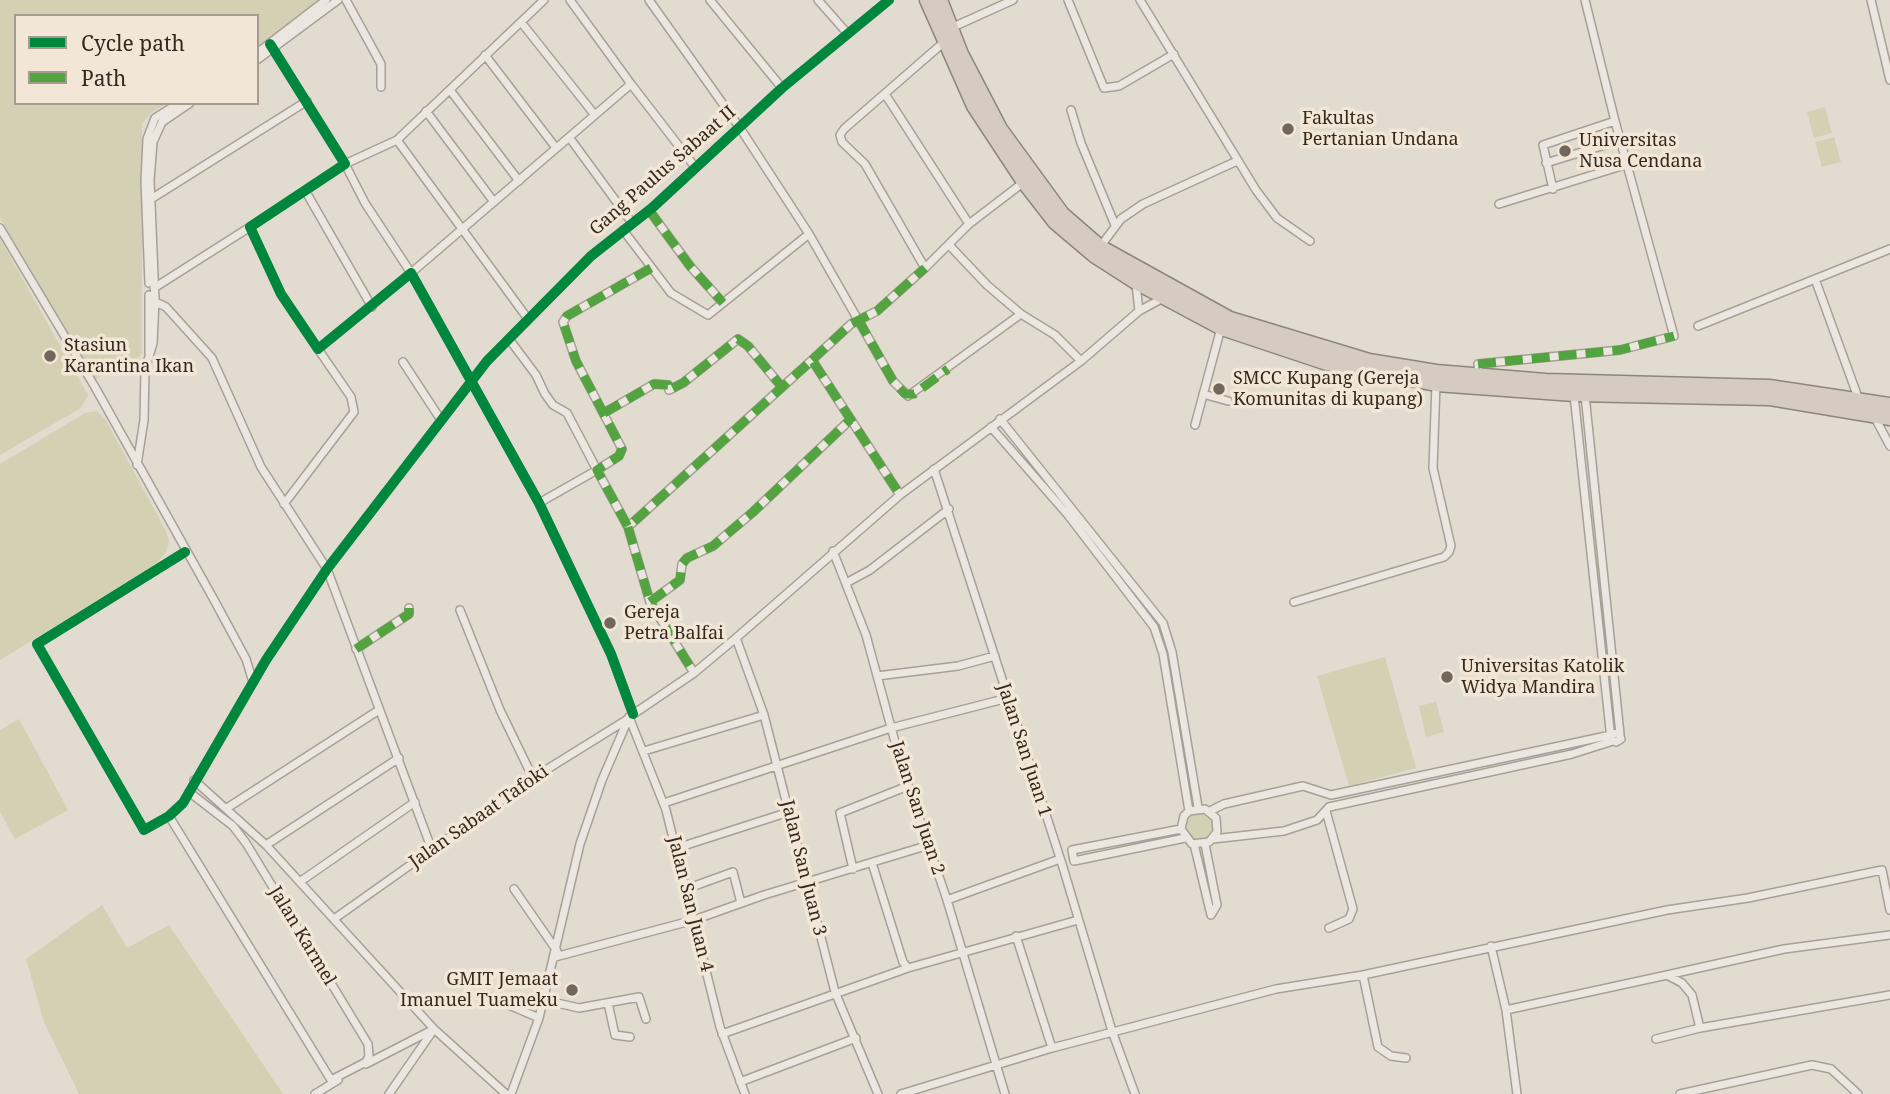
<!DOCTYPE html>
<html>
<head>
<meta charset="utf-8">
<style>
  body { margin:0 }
  #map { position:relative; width:1890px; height:1094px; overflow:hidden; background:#e2dbcf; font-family:"Noto Serif",serif }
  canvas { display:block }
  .legend { position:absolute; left:14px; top:14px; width:245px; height:91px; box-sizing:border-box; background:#f2e7d6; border:2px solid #a79b8d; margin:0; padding:9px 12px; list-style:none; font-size:21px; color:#362820 }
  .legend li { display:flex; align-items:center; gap:14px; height:35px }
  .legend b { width:35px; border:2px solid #a79b8d }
</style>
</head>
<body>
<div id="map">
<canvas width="1890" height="1094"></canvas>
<ul class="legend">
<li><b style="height:9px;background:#00873e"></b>Cycle path</li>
<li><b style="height:9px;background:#53a341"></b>Path</li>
</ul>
</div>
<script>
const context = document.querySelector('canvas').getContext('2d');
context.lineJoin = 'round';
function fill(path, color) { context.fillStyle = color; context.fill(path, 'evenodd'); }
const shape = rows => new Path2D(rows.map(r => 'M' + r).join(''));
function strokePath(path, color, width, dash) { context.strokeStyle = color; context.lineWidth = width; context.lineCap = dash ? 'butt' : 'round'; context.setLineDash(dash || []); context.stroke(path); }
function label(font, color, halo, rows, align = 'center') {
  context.font = font + ' "Noto Serif",serif'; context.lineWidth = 7; context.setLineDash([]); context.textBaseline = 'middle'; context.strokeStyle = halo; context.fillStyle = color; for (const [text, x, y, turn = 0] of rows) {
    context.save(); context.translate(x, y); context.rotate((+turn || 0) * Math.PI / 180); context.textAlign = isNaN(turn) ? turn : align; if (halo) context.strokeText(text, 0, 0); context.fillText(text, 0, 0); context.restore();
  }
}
fill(shape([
  [0,0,322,0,257,46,257,16,16,16,16,103,167,103,152,112,142,124,142,353,135,361,95,379,0,218],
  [1825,107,1832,133,1814,138,1807,112],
  [1834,137,1841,162,1822,167,1815,142],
  [0,239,88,395,81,408,0,455],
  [97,411,105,419,165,529,169,540,167,551,156,564,0,660,0,464,85,413],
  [1162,627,1165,633,1195,805,1190,795,1165,651,1158,630],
  [1385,657,1416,768,1349,786,1317,676],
  [1436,702,1444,732,1426,737,1419,706],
  [19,719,68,810,15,839,0,812,0,730],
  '1185 826a14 14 0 1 1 28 0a14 14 0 1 1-28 0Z',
  [102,905,127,948,169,925,283,1094,79,1094,44,1022,26,959]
]), '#d3d0b3');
const street = shape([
  [346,0,381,64,381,87],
  [544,0,397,140,345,164,365,203,411,273,631,84,695,167],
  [570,0,631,84],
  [710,0,782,88],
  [818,0,847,33],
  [1068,0,1104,88,1119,86,1174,54],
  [1140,0,1256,190,1277,218,1310,241],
  [1871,0,1890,80],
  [521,22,594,114],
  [951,28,1013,0],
  [943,43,844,129,840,135,842,142,865,164,925,268,969,224,1024,182],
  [270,44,345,164,250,227,281,294,318,349,411,273,539,503,611,654,633,714],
  [257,53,326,0],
  [485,55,556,148],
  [257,60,338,0],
  [450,90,519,181],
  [885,94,969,224],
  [1071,110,1081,143,1115,225],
  [426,111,494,202],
  [569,137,632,223],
  [397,140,528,319],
  [1546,163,1621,140],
  [1553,189,1543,145,1615,121],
  [306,192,372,307],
  [151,199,307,101],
  [1499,204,1628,164],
  [649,210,690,266,723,303],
  [0,228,95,387,213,598,246,659,253,682],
  [623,230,671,293,708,315,809,234,740,128,649,0],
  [809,234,893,381,908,396,1021,314],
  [949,245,987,285,1021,314,1055,335,1081,361],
  [1100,247,1121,219,1143,204,1237,161],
  [651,268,567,316,563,322,576,361,622,449,619,456,597,470,628,527,812,360,900,495],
  [1815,279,1859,400],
  [149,283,145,181,147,139,155,118,179,103],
  [1136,284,1139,311],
  [154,288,250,227],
  [149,299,166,307,212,358,261,467,327,569,432,850],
  [1698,326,1890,249],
  [509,339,536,375,545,394,553,405,567,413,597,470,539,503],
  [149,353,149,295],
  [812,360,851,324,877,311,925,268],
  [403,362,441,420],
  [1479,376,1478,364,1620,350,1674,336,1615,121,1585,0],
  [1203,394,1228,401],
  [1574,395,1611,739,1616,742,1621,739,1619,733,1612,734],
  [1585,395,1620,734],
  [604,413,654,384,668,385,669,390,683,383,738,339,748,346,781,386],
  [1874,416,1890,446],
  [1000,419,1163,623,1172,652,1198,807],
  [1195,425,1221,328],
  [991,427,1068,515,1154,627,1163,654,1189,811,1184,816,1181,829,1192,844,1209,842,1217,832,1216,818,1205,809,1189,811],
  [137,465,144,420,145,370,153,343,155,300,150,180,153,142,162,122,190,103],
  [934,469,1062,864,1112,1031,1135,1094],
  [284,504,354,412,351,397,318,349],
  [628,527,650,602,694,673],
  [833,551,866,635,901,764,947,900,1005,1094],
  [185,552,37,644,144,830,169,816,183,803,266,660,327,569,487,361,591,256,652,208,782,88,889,0],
  [846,583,870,570,949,509],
  [650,602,680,580,682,564,687,558,713,546,753,512,850,420],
  [1294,602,1444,557,1449,552,1451,546,1433,468,1436,384],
  [460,610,500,710,533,778],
  [736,638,764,715,835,992,878,1094],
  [356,649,409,614,409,608],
  [877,676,958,666,995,656],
  [629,717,666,810,720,1027,745,1094],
  [644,751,764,715],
  [194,780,266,845,434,1029,506,1094],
  [664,803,891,728,1008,698],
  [227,808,379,710],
  [1210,811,1224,804,1303,786,1331,795,1611,735],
  [1326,811,1353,909,1349,919,1329,928],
  [169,816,331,1080,366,1062,369,1056,368,1044,246,843,233,826,189,792],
  [1181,829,1072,850,1074,861,1185,838],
  [1213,839,1284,831,1317,820,1329,807,1572,754,1613,741],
  [1194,844,1211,915,1217,905,1205,844],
  [266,845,399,758],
  [677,848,789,812],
  [872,863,903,962,908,968,1078,920],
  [853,869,840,813,908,786],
  [301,881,415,802],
  [514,889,557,951],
  [686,889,733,872,741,903],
  [947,900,1060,859],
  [334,919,533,778,628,719],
  [1016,936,1052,1048,1276,989,1363,975,1667,910,1748,898,1882,870,1890,910],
  [1491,946,1506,1010,1517,1094],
  [555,957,694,920,764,895,929,845],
  [1363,975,1378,1047,1391,1056,1406,1058],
  [1667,975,1784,949,1890,935],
  [488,996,539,1018,511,1094],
  [544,1000,579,1008,639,997,646,1019],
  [608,1003,615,1035,630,1037],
  [1506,1010,1667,975,1682,983,1692,995,1700,1028,1890,995],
  [539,1018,580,844,602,780,629,717,694,673,736,638,900,495,1081,361,1139,311,1163,298],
  [722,1034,908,968],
  [1656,1039,1700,1028],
  [366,1064,434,1029],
  [740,1082,856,1038],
  [315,1094,338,1080],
  [389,1094,432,1032],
  [901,1094,1052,1048],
  [1680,1094,1812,1065,1831,1069,1858,1094]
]);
const highway = shape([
  [927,0,974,106,1024,182,1055,222,1094,255,1136,282,1222,328,1327,363,1436,384,1574,394,1770,398,1890,418],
  [940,0,961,54,1000,129,1062,214,1100,247,1230,319,1369,361,1436,372,1546,381,1769,387,1890,405]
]);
strokePath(street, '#a8a097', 10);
strokePath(highway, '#8d867e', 17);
strokePath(street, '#ebe6df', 7);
strokePath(highway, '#d5cbc0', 14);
strokePath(shape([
  [649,210,690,266,723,303],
  [651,268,567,316,563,322,576,361,622,449,619,456,597,470,628,527,812,360,900,495],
  [858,319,893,381,905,394,914,394,948,369],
  [812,360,851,324,877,311,925,268],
  [1478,364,1620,350,1674,336],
  [604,413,654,384,668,385,669,390,683,383,738,339,748,346,781,386],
  [628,527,650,602,694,673],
  [650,602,680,580,682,564,687,558,713,546,753,512,850,420],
  [356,649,409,614,409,608]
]), '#53a341', 9, [18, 9]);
strokePath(shape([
  [270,44,345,164,250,227,281,294,318,349,411,273,539,503,611,654,633,714],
  [185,552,37,644,144,830,169,816,183,803,266,660,327,569,487,361,591,256,652,208,782,88,889,0]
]), '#00873e', 10);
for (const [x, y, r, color] of [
  [1288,129,7,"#72675d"],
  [1565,151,7,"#72675d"],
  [50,356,7,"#72675d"],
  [1219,389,7,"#72675d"],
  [610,623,7,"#72675d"],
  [1447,677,7,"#72675d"],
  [572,990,7,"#72675d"]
]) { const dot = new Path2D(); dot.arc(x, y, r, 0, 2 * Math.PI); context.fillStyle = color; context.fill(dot); strokePath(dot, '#f2e7d6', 2.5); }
label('18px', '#362820', '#f2e7d6', [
  ["Fakultas",1302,119],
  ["Pertanian Undana",1302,140],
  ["Universitas",1579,141],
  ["Nusa Cendana",1579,162],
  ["Stasiun",64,346],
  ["Karantina Ikan",64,367],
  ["SMCC Kupang (Gereja",1233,379],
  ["Komunitas di kupang)",1233,400],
  ["Gereja",624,613],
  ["Petra Balfai",624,634],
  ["Universitas Katolik",1461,667],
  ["Widya Mandira",1461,688],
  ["GMIT Jemaat",558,980,"right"],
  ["Imanuel Tuameku",558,1001,"right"]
], 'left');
label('18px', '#362820', '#f2e7d6', [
  ["Gang Paulus Sabaat II",663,171,-41],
  ["Jalan San Juan 1",1024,750,72],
  ["Jalan San Juan 2",917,808,72],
  ["Jalan Sabaat Tafoki",479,817,-35],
  ["Jalan San Juan 3",803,868,76],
  ["Jalan San Juan 4",690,904,76],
  ["Jalan Karmel",302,936,59]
]);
</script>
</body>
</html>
